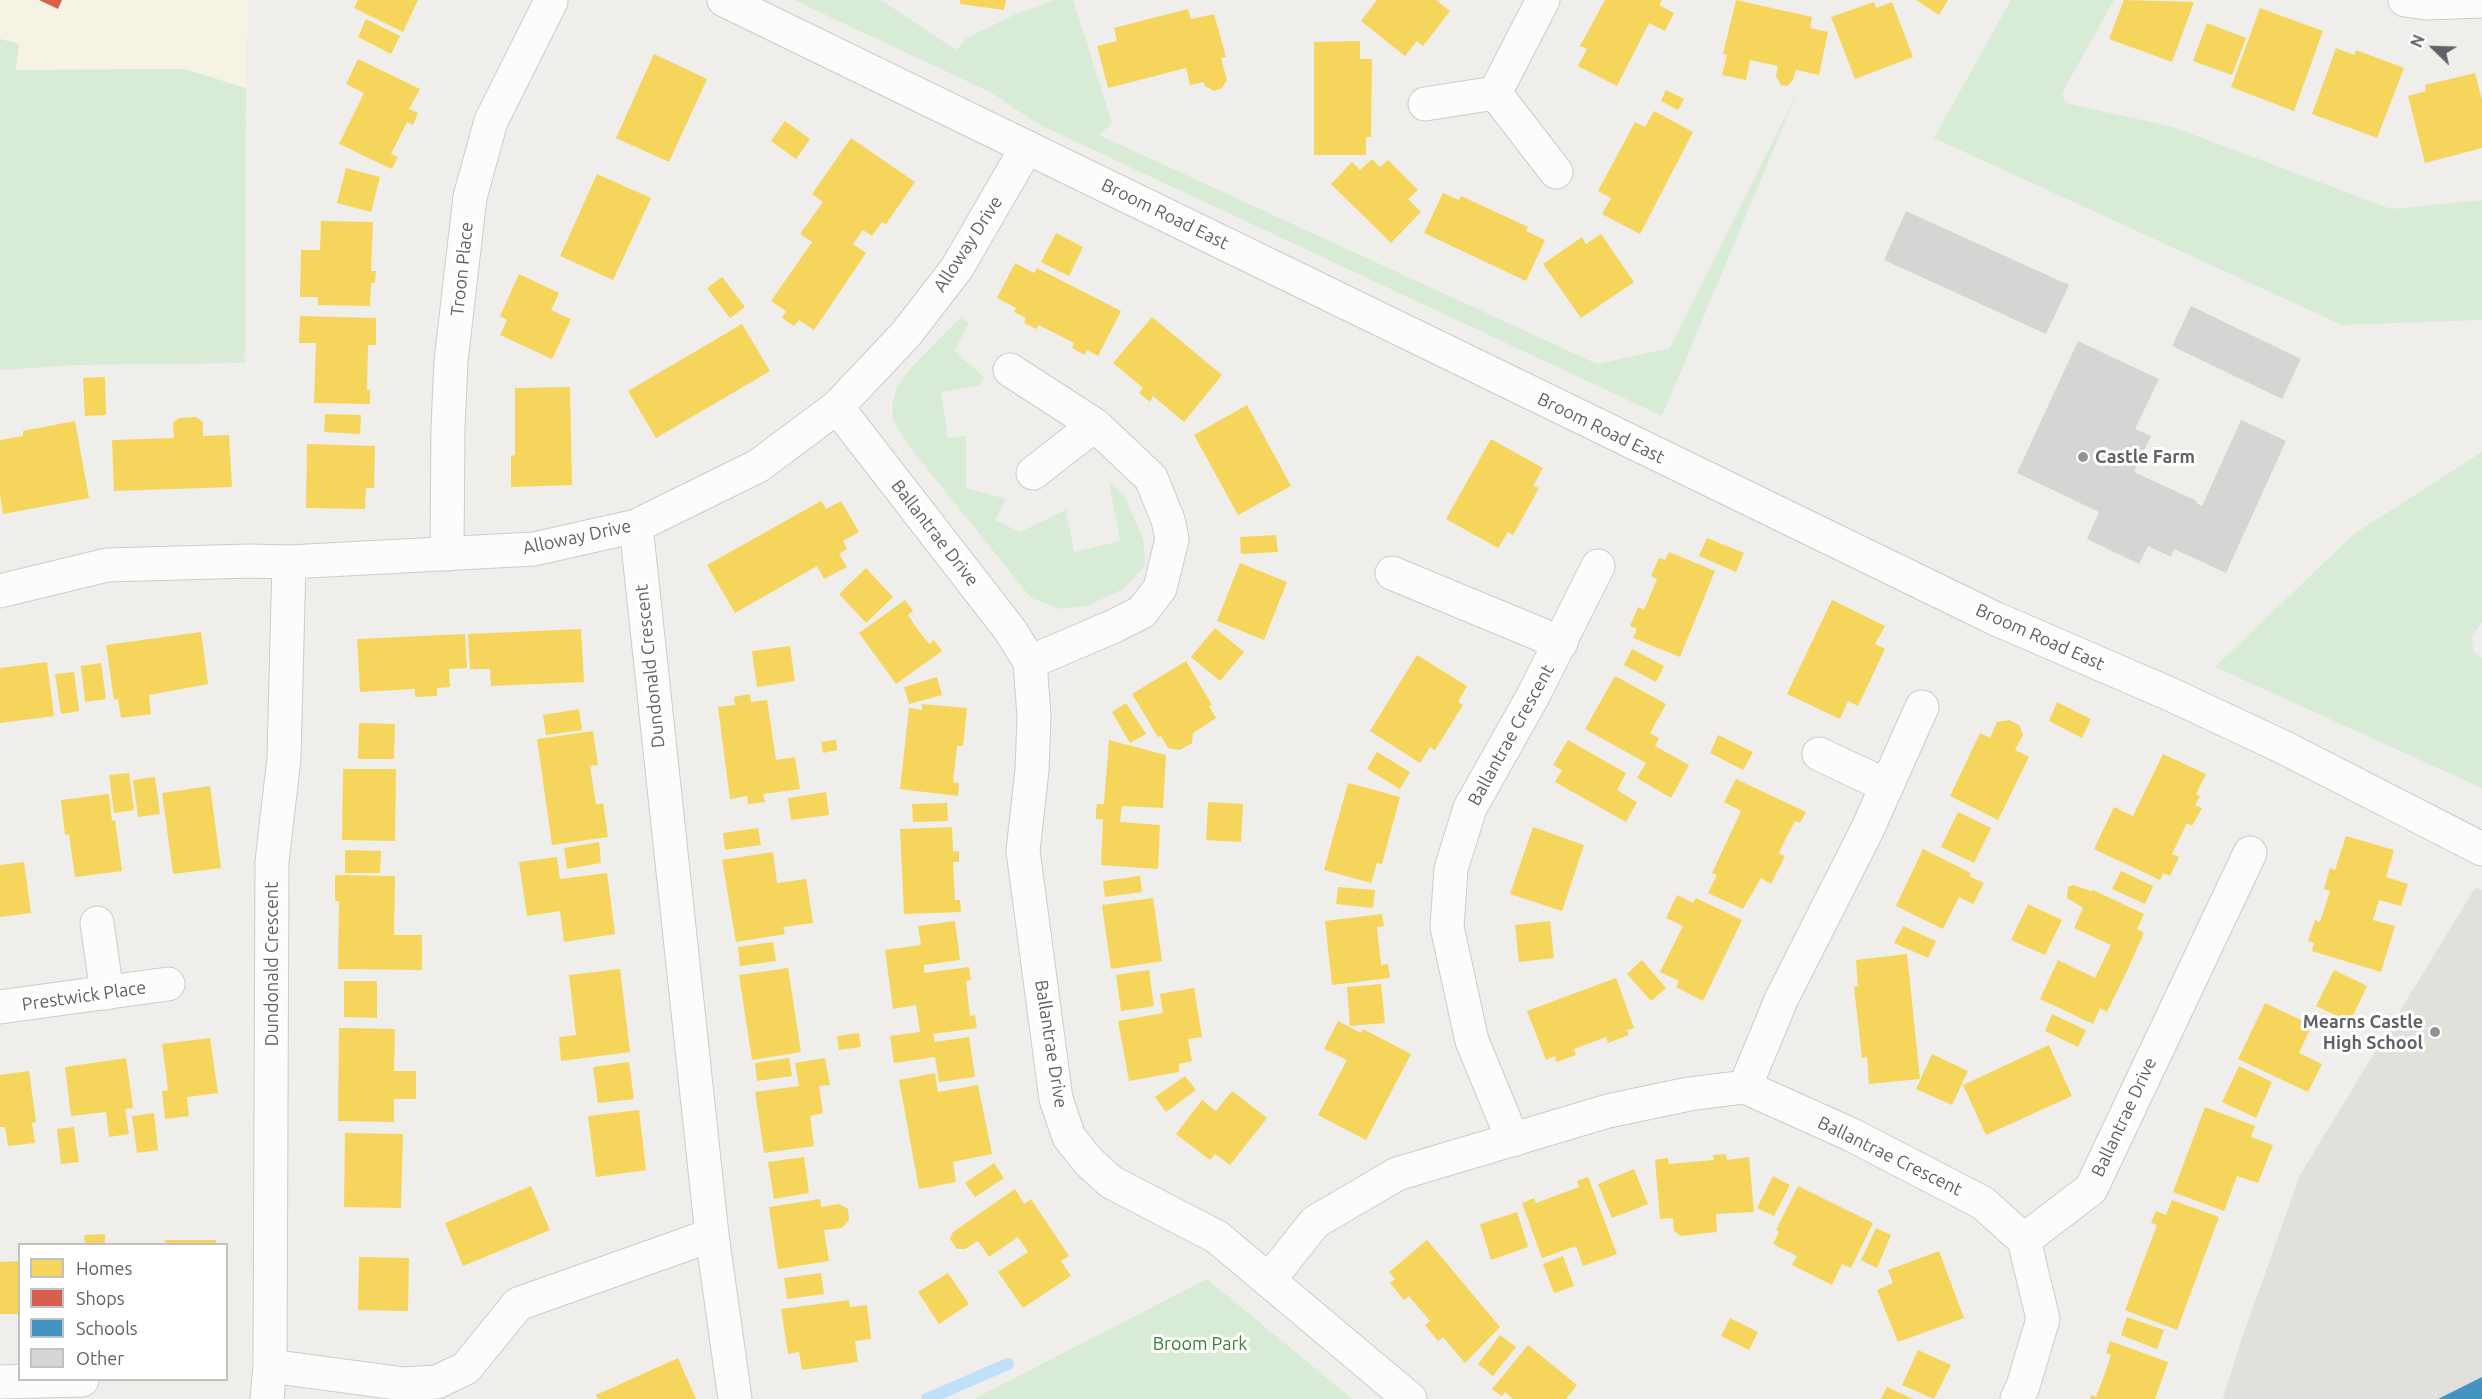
<!DOCTYPE html>
<html>
<head>
<meta charset="utf-8">
<style>
  body { margin:0 }
  #map { position:relative; width:2482px; height:1399px; overflow:hidden; background:#efeeea; font-family:Ubuntu,sans-serif }
  canvas { display:block }
  .legend { position:absolute; left:18px; top:1243px; width:210px; height:138px; box-sizing:border-box; background:#fff; border:2px solid #bfc1c3; margin:0; padding:8px 10px; list-style:none; font-size:18px; color:#5f6368 }
  .legend li { display:flex; align-items:center; gap:12px; height:30px }
  .legend b { width:30px; border:2px solid #bfc1c3 }
  .north { position:absolute; left:2404px; top:18px; width:60px; height:60px; -webkit-text-stroke:4px #fff; paint-order:stroke; rotate:293deg; font-size:16px; font-weight:700; line-height:24px; text-align:center; color:#5f6368 }
  .north::after { content:''; display:block; margin:auto; width:21px; height:27px; background:#5f6368; clip-path:polygon(50% 0,100% 100%,50% 72%,0 100%) }
</style>
</head>
<body>
<div id="map">
<canvas width="2482" height="1399"></canvas>
<ul class="legend">
<li><b style="height:16px;background:#f6d55c"></b>Homes</li>
<li><b style="height:16px;background:#d6604d"></b>Shops</li>
<li><b style="height:16px;background:#4393c3"></b>Schools</li>
<li><b style="height:16px;background:#d6d5d3"></b>Other</li>
</ul>
<div class="north">N</div>
</div>
<script>
const context = document.querySelector('canvas').getContext('2d');
context.lineJoin = 'round';
function fill(path, color) { context.fillStyle = color; context.fill(path, 'evenodd'); }
const shape = rows => new Path2D(rows.map(r => 'M' + r).join(''));
function strokePath(path, color, width, dash) { context.strokeStyle = color; context.lineWidth = width; context.lineCap = dash ? 'butt' : 'round'; context.setLineDash(dash || []); context.stroke(path); }
function label(font, color, halo, rows, align = 'center') {
  context.font = font + ' Ubuntu,sans-serif'; context.lineWidth = 6; context.setLineDash([]); context.textBaseline = 'middle'; context.strokeStyle = halo; context.fillStyle = color; for (const [text, x, y, turn = 0] of rows) {
    context.save(); context.translate(x, y); context.rotate((+turn || 0) * Math.PI / 180); context.textAlign = isNaN(turn) ? turn : align; if (halo) context.strokeText(text, 0, 0); context.fillText(text, 0, 0); context.restore();
  }
}
fill(shape([
  [0,0,248,0,246,88,184,69,15,70,19,44,0,39]
]), '#f7f3e4');
fill(shape([
  [2475,888,2482,890,2482,1399,2223,1399,2239,1347,2300,1175]
]), '#e2e0da');
fill(shape([
  [794,0,881,0,956,50,967,38,1016,14,1055,0,1073,0,1112,123,1099,135,1597,364,1670,348,1797,93,1662,416,1038,124,990,92],
  [2011,0,2114,0,2062,93,2065,103,2173,127,2391,209,2482,200,2482,320,2342,325,1934,138],
  [0,39,19,44,16,70,184,69,246,88,245,363,77,365,0,370],
  [960,318,969,323,954,351,984,377,979,386,941,392,948,438,966,436,966,488,1006,499,995,520,1020,532,1066,510,1074,552,1120,541,1109,482,1124,495,1143,539,1145,566,1123,589,1087,606,1061,609,1031,598,908,445,893,420,892,406,897,387,910,369],
  [2482,452,2482,622,2471,637,2474,652,2482,658,2482,788,2215,667,2354,534],
  [1207,1279,1352,1399,974,1399]
]), '#d8ebd6');
fill(shape([
  [358,0,418,0,403,32,354,8],
  [960,0,1006,0,1004,10,960,4],
  [1377,0,1436,0,1450,11,1423,46,1417,41,1405,56,1361,21],
  [1605,0,1662,0,1659,5,1674,13,1665,31,1649,23,1617,86,1578,66,1587,49,1580,46],
  [1736,0,1812,17,1810,28,1828,32,1819,75,1796,70,1793,80,1787,86,1781,85,1776,76,1778,66,1750,60,1746,80,1722,75,1727,55,1723,54],
  [1916,0,1948,0,1939,15],
  [2124,0,2194,2,2172,62,2109,39],
  [1874,2,1876,8,1892,2,1913,57,1855,79,1831,17],
  [2260,8,2323,31,2294,111,2231,87],
  [1188,9,1191,19,1214,14,1226,57,1221,58,1227,80,1222,88,1214,91,1205,86,1204,82,1190,85,1186,68,1108,88,1097,46,1117,41,1114,28],
  [366,19,400,36,391,54,358,37],
  [2207,23,2246,38,2232,75,2193,61],
  [1360,41,1360,59,1372,59,1371,137,1366,137,1366,155,1314,155,1314,42],
  [2336,48,2354,55,2356,50,2404,68,2377,138,2312,114],
  [654,54,707,79,669,162,616,138],
  [358,59,420,89,409,109,418,113,413,125,407,122,391,154,398,157,392,169,339,144,364,93,346,84],
  [2475,73,2482,100,2482,148,2425,163,2408,96,2426,91,2425,85],
  [1666,90,1684,99,1678,110,1661,101],
  [1654,111,1693,132,1640,234,1602,214,1611,198,1598,191,1635,122,1645,127],
  [785,121,810,139,796,159,771,141],
  [851,138,915,182,886,224,882,222,872,236,863,230,853,244,866,253,814,330,799,320,794,326,782,318,786,311,771,301,812,242,800,234,823,202,812,194],
  [1372,159,1380,167,1388,160,1418,190,1408,199,1421,212,1391,243,1331,184,1352,162,1360,170],
  [346,168,380,177,371,212,337,203],
  [597,174,651,198,613,280,560,256],
  [1443,193,1459,200,1461,196,1528,227,1526,231,1545,240,1526,281,1424,233],
  [321,221,373,222,371,271,376,271,375,283,371,283,370,306,318,305,318,297,300,297,301,250,320,250],
  [1056,233,1083,247,1069,276,1041,262],
  [1601,234,1634,282,1581,318,1543,264,1582,237,1586,244],
  [1015,263,1034,273,1037,268,1121,311,1098,356,1087,350,1085,355,1072,348,1074,343,1039,325,1036,329,1024,323,1026,318,1014,312,1016,308,997,298],
  [519,274,559,293,551,310,571,319,552,359,500,335,507,320,500,316],
  [722,277,745,307,730,318,707,288],
  [300,316,376,318,376,345,368,345,367,390,370,390,370,404,314,403,316,343,299,343],
  [1152,317,1222,375,1184,422,1153,396,1150,402,1139,393,1143,388,1113,363],
  [742,324,770,371,656,438,628,391],
  [105,377,106,415,85,416,83,378],
  [570,387,572,485,511,487,511,456,515,455,515,388],
  [1247,405,1291,486,1238,515,1194,435],
  [325,414,361,415,360,434,324,432],
  [196,417,203,422,203,436,229,435,232,487,114,491,112,440,174,438,173,423,179,418],
  [75,421,89,498,3,514,0,494,0,440,23,436,23,431],
  [1491,439,1543,468,1533,486,1539,488,1513,535,1508,532,1498,548,1446,519],
  [307,444,375,446,374,488,366,488,365,509,306,508],
  [821,501,826,509,841,501,859,532,843,541,847,549,839,554,847,567,824,579,817,566,735,613,707,565],
  [1276,535,1278,552,1241,554,1240,537],
  [1707,538,1744,553,1736,572,1699,556],
  [1669,552,1715,571,1680,657,1633,638,1637,629,1630,626,1638,607,1644,610,1657,579,1651,576,1659,558,1665,560],
  [1240,563,1287,582,1264,640,1217,621],
  [866,568,893,597,866,623,839,594],
  [905,600,913,611,908,615,918,630,929,644,934,640,942,651,896,684,859,633],
  [1832,600,1885,626,1875,644,1885,649,1858,706,1848,701,1840,719,1787,694],
  [1215,628,1244,652,1220,681,1191,657],
  [581,629,584,682,491,686,490,669,470,669,468,634],
  [201,632,208,684,149,695,151,714,121,718,118,699,114,700,106,645],
  [465,634,467,668,449,669,450,687,437,688,437,696,415,697,415,689,360,692,357,639],
  [790,646,795,681,757,687,752,651],
  [1632,649,1664,666,1656,682,1624,665],
  [1417,655,1467,686,1458,702,1463,705,1435,750,1430,747,1420,763,1370,731],
  [1186,661,1212,705,1209,706,1216,718,1193,733,1192,743,1180,750,1168,748,1161,736,1158,737,1132,694],
  [47,662,54,716,0,723,0,668],
  [101,663,106,699,85,702,81,666],
  [74,672,79,711,61,714,55,674],
  [1615,676,1666,704,1650,733,1659,738,1655,746,1689,765,1671,798,1637,778,1646,763,1585,729],
  [937,677,942,695,909,704,904,687],
  [750,694,751,702,767,700,776,760,795,757,800,789,763,794,765,802,748,804,747,796,730,799,718,707,735,705,734,697],
  [2057,702,2091,719,2082,738,2049,721],
  [1126,703,1146,734,1130,743,1112,712],
  [922,704,967,708,963,746,957,746,953,782,959,783,958,796,900,789,909,708,922,710],
  [579,709,582,730,546,735,543,715],
  [2009,720,2019,725,2023,735,2015,750,2029,757,1998,820,1950,796,1980,733,1990,738,1997,722],
  [359,723,395,724,394,759,358,759],
  [593,731,598,765,590,766,593,785,596,805,603,803,608,837,552,845,537,739],
  [1718,735,1753,752,1743,770,1710,753],
  [836,740,837,750,823,753,821,742],
  [1109,740,1166,755,1163,808,1122,806,1121,813,1120,822,1160,825,1158,869,1101,865,1103,819,1096,819,1096,812,1097,804,1104,804],
  [1568,740,1626,773,1617,790,1637,802,1626,822,1555,782,1562,770,1553,765],
  [1377,752,1410,772,1400,789,1367,769],
  [2163,754,2206,774,2196,794,2200,796,2195,805,2202,808,2192,826,2187,823,2172,854,2179,857,2170,876,2163,873,2160,880,2094,849,2114,807,2133,816],
  [343,769,396,769,395,841,342,840],
  [129,773,134,810,114,813,109,775],
  [155,777,160,814,138,817,133,780],
  [1736,779,1806,812,1800,823,1795,821,1787,836,1779,853,1785,856,1771,884,1761,878,1743,909,1708,893,1717,875,1712,873,1741,811,1724,802],
  [1348,783,1400,797,1382,864,1377,863,1371,883,1324,870],
  [210,786,221,868,173,874,162,793],
  [826,792,829,815,791,820,788,798],
  [109,794,112,821,115,820,122,871,75,877,69,834,65,835,61,800],
  [1208,802,1243,804,1241,842,1206,840],
  [947,803,948,821,913,822,912,804],
  [1958,812,1991,828,1974,863,1941,847],
  [952,827,953,852,959,851,959,862,953,862,955,900,960,900,961,912,904,914,900,829],
  [1533,827,1584,845,1562,911,1510,894],
  [758,828,761,845,725,850,723,833],
  [2346,836,2394,850,2386,877,2408,884,2401,906,2379,900,2373,920,2395,926,2381,972,2312,951,2314,943,2308,941,2315,920,2320,922,2330,891,2324,889,2330,868,2335,870],
  [599,842,601,863,567,869,564,848],
  [1923,849,1971,873,1969,876,1984,883,1973,904,1959,897,1943,929,1896,906],
  [345,850,381,851,380,873,345,873],
  [773,852,777,883,806,879,813,923,783,927,785,934,736,942,722,860],
  [557,857,560,879,607,873,615,934,564,942,560,911,527,916,519,862],
  [24,862,31,913,0,917,0,865],
  [2121,871,2153,886,2145,904,2112,889],
  [335,875,395,876,394,935,422,935,422,970,338,969,339,901,335,901],
  [1140,876,1142,892,1105,897,1103,881],
  [2073,885,2091,891,2093,890,2144,914,2137,929,2144,933,2126,973,2107,1012,2100,1008,2093,1024,2040,999,2058,960,2095,978,2111,945,2074,928,2083,908,2067,898,2068,887],
  [1338,887,1375,890,1373,908,1336,904],
  [1677,895,1693,903,1696,898,1742,920,1703,1001,1676,987,1679,981,1660,972,1683,926,1666,918],
  [1153,898,1162,961,1111,969,1102,905],
  [2028,904,2062,920,2045,955,2011,940],
  [1382,914,1384,926,1377,927,1381,965,1388,964,1390,978,1332,985,1325,921],
  [955,921,960,960,924,965,924,973,969,967,971,980,966,981,970,1016,975,1015,977,1028,933,1034,935,1042,969,1037,975,1077,939,1082,935,1057,894,1063,890,1036,920,1032,916,1005,893,1009,885,950,921,945,918,926],
  [1550,921,1554,958,1519,962,1515,925],
  [1903,926,1936,941,1928,958,1894,943],
  [773,942,776,961,740,966,738,947],
  [1907,954,1920,1079,1869,1084,1867,1057,1862,1058,1854,987,1858,986,1856,960],
  [1642,960,1666,988,1651,1001,1627,974],
  [788,968,801,1052,752,1060,739,975],
  [620,969,630,1052,561,1061,559,1037,576,1035,569,975],
  [1149,970,1154,1006,1121,1011,1116,975],
  [2334,970,2367,986,2350,1022,2316,1006],
  [1616,978,1634,1028,1627,1030,1629,1035,1608,1043,1606,1037,1574,1049,1576,1055,1556,1062,1555,1056,1546,1060,1527,1011],
  [344,981,377,981,377,1018,344,1017],
  [1381,984,1385,1023,1350,1026,1347,987],
  [1194,988,1202,1037,1188,1039,1192,1061,1179,1064,1179,1072,1129,1081,1118,1021,1163,1013,1160,994],
  [2265,1003,2312,1025,2299,1053,2322,1064,2308,1092,2238,1059],
  [2052,1014,2086,1030,2078,1047,2045,1031],
  [1338,1021,1361,1033,1363,1029,1411,1054,1366,1140,1318,1115,1347,1060,1324,1049],
  [339,1028,395,1029,394,1071,416,1071,416,1099,394,1099,394,1122,338,1121],
  [859,1033,861,1047,839,1050,837,1036],
  [210,1038,218,1093,187,1097,189,1116,165,1119,162,1091,168,1090,162,1044],
  [2049,1045,2072,1096,1986,1135,1963,1085],
  [1932,1054,1968,1071,1952,1105,1916,1089],
  [126,1058,133,1108,125,1109,129,1134,109,1137,106,1112,71,1116,65,1067],
  [789,1058,792,1076,757,1081,755,1063],
  [825,1058,830,1085,819,1086,823,1113,810,1116,814,1146,764,1153,755,1092,799,1086,795,1063],
  [629,1062,634,1099,598,1103,593,1067],
  [2239,1066,2272,1082,2256,1118,2222,1102],
  [29,1071,36,1122,32,1123,35,1143,8,1146,5,1127,0,1127,0,1075],
  [935,1073,938,1092,978,1085,992,1154,953,1162,956,1182,919,1189,899,1080],
  [1185,1076,1196,1090,1166,1112,1155,1097],
  [1232,1091,1267,1118,1230,1165,1215,1154,1210,1160,1176,1134,1202,1100,1216,1111],
  [2205,1107,2255,1126,2251,1137,2273,1145,2258,1183,2237,1176,2224,1211,2173,1192],
  [639,1110,646,1170,596,1177,588,1116],
  [154,1113,158,1150,137,1153,132,1116],
  [74,1127,79,1162,61,1164,57,1129],
  [345,1133,403,1134,401,1208,344,1207],
  [1726,1154,1727,1160,1749,1157,1754,1212,1716,1214,1717,1232,1681,1236,1674,1231,1673,1218,1660,1219,1655,1160,1668,1158,1669,1164,1714,1160,1713,1155],
  [804,1157,809,1193,774,1199,768,1162],
  [994,1163,1004,1178,975,1197,965,1183],
  [1634,1169,1648,1204,1612,1218,1598,1184],
  [1773,1176,1790,1185,1774,1216,1757,1208],
  [1588,1177,1617,1254,1583,1266,1576,1246,1542,1258,1522,1203,1534,1198,1536,1203,1579,1187,1577,1181],
  [531,1186,550,1230,463,1266,445,1223],
  [1798,1186,1873,1223,1851,1268,1842,1264,1832,1285,1792,1265,1797,1256,1773,1244,1779,1232,1776,1230],
  [1015,1189,1024,1204,1031,1199,1069,1256,1061,1261,1071,1276,1023,1308,998,1272,1028,1252,1018,1237,989,1257,978,1241,965,1249,957,1249,950,1239,953,1232],
  [820,1199,821,1207,839,1204,848,1209,849,1220,842,1228,824,1230,829,1261,778,1269,769,1207],
  [2172,1200,2219,1217,2177,1330,2125,1310,2157,1225,2151,1223,2156,1211,2166,1215],
  [1517,1212,1528,1247,1491,1260,1480,1224],
  [1876,1228,1891,1235,1877,1268,1861,1260],
  [105,1234,105,1244,85,1244,84,1235],
  [165,1240,216,1240,216,1244,165,1244],
  [1427,1240,1500,1327,1465,1363,1443,1337,1438,1341,1425,1325,1430,1321,1409,1296,1404,1300,1390,1283,1395,1279,1389,1272],
  [1939,1251,1964,1318,1898,1342,1877,1290,1893,1283,1888,1270],
  [1563,1256,1574,1286,1554,1293,1543,1264],
  [359,1257,409,1258,408,1311,358,1310],
  [20,1261,20,1314,0,1314,0,1262],
  [821,1273,824,1294,787,1299,784,1278],
  [948,1273,969,1304,939,1324,918,1292],
  [849,1300,850,1307,867,1305,871,1339,855,1341,858,1362,802,1370,799,1352,788,1354,781,1309],
  [2127,1317,2164,1330,2157,1349,2121,1335],
  [1730,1318,1758,1332,1749,1350,1721,1336],
  [1500,1335,1516,1347,1493,1376,1478,1364],
  [2110,1341,2168,1362,2155,1399,2090,1399,2091,1395,2096,1397,2104,1376,2111,1355,2106,1353],
  [1528,1345,1577,1385,1566,1399,1513,1399,1505,1392,1502,1396,1492,1389],
  [1918,1350,1951,1365,1934,1399,1902,1385],
  [678,1358,696,1399,598,1399,596,1395],
  [1887,1387,1913,1399,1881,1399]
]), '#f6d55c');
fill(shape([
  [39,0,62,0,58,9]
]), '#d6604d');
fill(shape([
  [2482,1377,2482,1399,2438,1399]
]), '#4393c3');
strokePath(shape([
  [927,1399,1008,1364]
]), '#bfe0f9', 12);
fill(shape([
  [1906,211,2069,285,2046,334,1884,260],
  [2191,306,2301,359,2282,399,2172,346],
  [2078,341,2159,379,2135,429,2151,436,2134,472,2197,501,2196,503,2202,506,2241,420,2286,441,2226,573,2174,549,2171,557,2148,546,2139,564,2087,539,2099,512,2017,473]
]), '#d6d5d3');
const street = shape([
  [1543,0,1495,93,1556,172],
  [2405,0,2426,3,2482,1],
  [1425,104,1495,93],
  [1010,370,1095,425,1151,478,1168,520,1172,539,1160,588,1142,612,1112,627,1030,662],
  [837,407,1010,630,1030,662,1034,716,1032,770,1023,851,1056,1099,1069,1137,1088,1161,1111,1182,1217,1237,1410,1399],
  [1033,473,1095,425],
  [636,526,712,1235,735,1399],
  [447,554,448,427,451,361,470,197,491,121,551,1],
  [1392,573,1561,643],
  [0,591,107,565,249,561,289,562,534,549,636,526,758,466,837,407,906,334,957,268,1027,147],
  [1819,754,1887,786],
  [97,923,107,993],
  [0,1007,168,984],
  [1745,1087,1781,1000,1868,828,1922,707],
  [1513,1140,1472,1041,1447,927,1451,869,1470,808,1533,696,1598,566],
  [1269,1280,1315,1222,1397,1174,1608,1111,1689,1094,1745,1087,1852,1135,1983,1203,2024,1240],
  [270,1366,404,1384,437,1382,466,1368,518,1304,712,1235],
  [0,1382,82,1380],
  [267,1399,270,1366,272,862,284,758,289,562],
  [2017,1399,2023,1386,2043,1319,2024,1240,2091,1189,2250,853]
]);
const secondary = shape([
  [724,0,1994,618,2172,695,2285,748,2482,849]
]);
strokePath(street, '#cbcccc', 35);
strokePath(secondary, '#cacacb', 35);
strokePath(street, '#fdfcfc', 33);
strokePath(secondary, '#fdfcfc', 33);
for (const [x, y, r, color] of [
  [2083,457,6,"#919496"],
  [2435,1032,6,"#919496"]
]) { const dot = new Path2D(); dot.arc(x, y, r, 0, 2 * Math.PI); context.fillStyle = color; context.fill(dot); strokePath(dot, '#fff', 2); }
label('18px', '#5f6368', '#fff', [
  ["Broom Road East",1165,214,26],
  ["Alloway Drive",968,244,-57],
  ["Troon Place",462,269,-84],
  ["Broom Road East",1601,428,26],
  ["Ballantrae Drive",935,533,52],
  ["Alloway Drive",577,537,-12],
  ["Broom Road East",2040,637,24],
  ["Dundonald Crescent",650,666,-96],
  ["Ballantrae Crescent",1511,735,-61],
  ["Dundonald Crescent",272,964,-90],
  ["Prestwick Place",84,996,-8],
  ["Ballantrae Drive",1051,1044,81],
  ["Ballantrae Drive",2124,1117,-65],
  ["Ballantrae Crescent",1890,1156,26]
]);
label('bold 18px', '#5f6368', '#fff', [
  ["Castle Farm",2095,457],
  ["Mearns Castle",2423,1022,"right"],
  ["High School",2423,1043,"right"]
], 'left');
label('18px', '#348238', '#fff', [
  ["Broom Park",1200,1344]
]);
</script>
</body>
</html>
